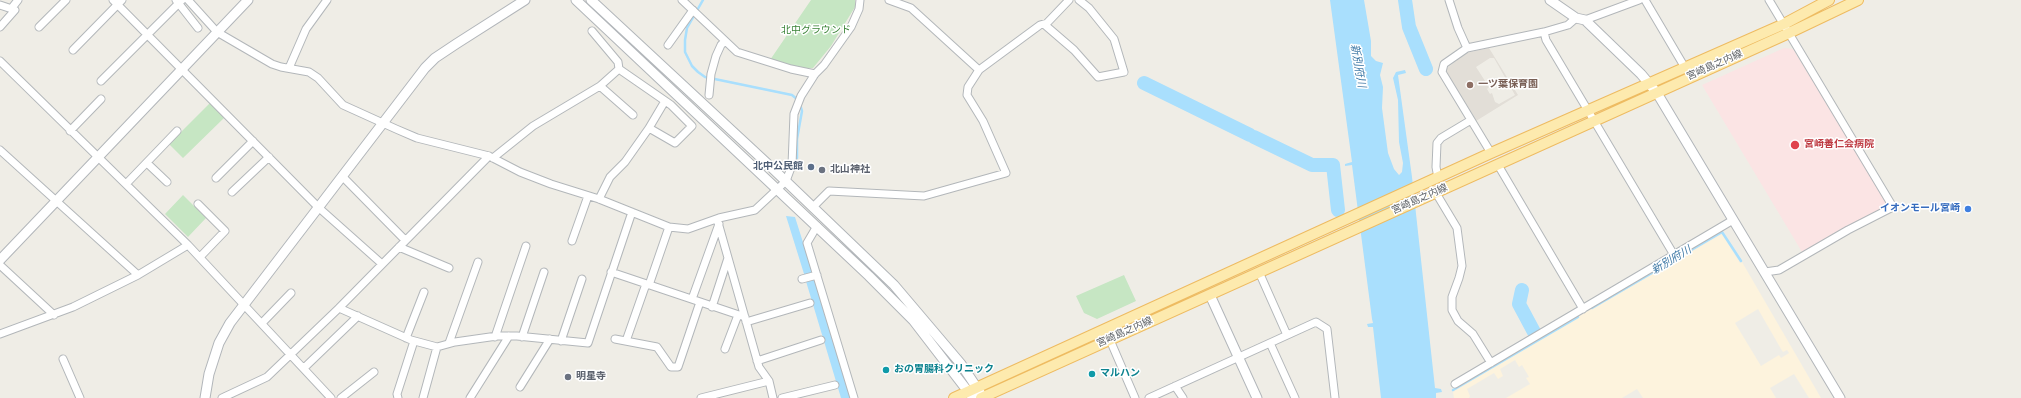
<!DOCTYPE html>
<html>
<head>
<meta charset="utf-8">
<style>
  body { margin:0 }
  canvas { display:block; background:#efede6 }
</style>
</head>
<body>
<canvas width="2021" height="398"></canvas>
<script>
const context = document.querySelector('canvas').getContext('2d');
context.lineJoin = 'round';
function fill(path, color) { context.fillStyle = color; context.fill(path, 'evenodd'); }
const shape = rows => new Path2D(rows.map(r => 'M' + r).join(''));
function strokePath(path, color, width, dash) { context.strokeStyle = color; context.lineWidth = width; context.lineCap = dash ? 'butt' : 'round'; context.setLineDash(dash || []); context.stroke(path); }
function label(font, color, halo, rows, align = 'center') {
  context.font = font + ' Overpass,"Noto Sans JP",sans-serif'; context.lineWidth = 3; context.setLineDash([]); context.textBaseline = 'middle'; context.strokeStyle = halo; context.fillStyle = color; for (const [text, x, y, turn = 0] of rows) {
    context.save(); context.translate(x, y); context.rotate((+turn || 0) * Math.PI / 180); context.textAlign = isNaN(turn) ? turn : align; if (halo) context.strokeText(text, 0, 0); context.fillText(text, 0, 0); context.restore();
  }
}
fill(shape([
  [1722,234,1740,263,1742,262,1821,398,1809,398,1794,374,1770,388,1776,398,1643,398,1637,389,1622,398,1506,398,1530,384,1526,378,1529,377,1522,365,1519,367,1515,360,1500,369,1503,376,1498,379,1494,373,1467,389,1470,396,1469,398,1454,398,1453,392,1538,340],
  [1758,309,1781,349,1783,352,1787,350,1789,353,1781,358,1779,355,1761,366,1735,323]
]), '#fdf3dd');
fill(shape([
  [1489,48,1518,95,1476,121,1448,74,1446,69,1466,53],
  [1490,58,1494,58,1515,95,1499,104,1495,102,1492,93,1490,94,1487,89,1489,87,1476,67]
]), '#e2ded7');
fill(shape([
  [1784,48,1793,49,1889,205,1839,230,1802,252,1702,85]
]), '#fbe4e4');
fill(shape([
  [811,0,855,0,855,7,831,46,813,68,799,68,770,60],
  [210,103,224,118,183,158,169,144],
  [183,195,206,218,188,237,165,214],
  [1124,275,1136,301,1097,319,1084,313,1076,296]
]), '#c6e6c3');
fill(shape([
  [1330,0,1364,0,1371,41,1371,56,1376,61,1383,63,1380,75,1383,87,1382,108,1388,153,1394,169,1399,175,1402,172,1403,163,1399,142,1398,100,1393,78,1396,72,1405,70,1406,73,1398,75,1412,177,1435,388,1441,389,1442,392,1436,393,1436,398,1381,398,1373,327,1368,327,1367,324,1373,323,1372,319,1352,165,1345,166,1345,164,1352,162],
  [786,216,795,217,813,274,805,277],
  [814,276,827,317,850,398,841,398,805,278]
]), '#a9dffd');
strokePath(shape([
  [703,0,687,28,685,40,685,52,692,66,698,72,705,77,792,95,798,100],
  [797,158,797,139,802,111,800,104],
  [1592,308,1722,232,1741,261],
  [1453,390,1578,317]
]), '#a9dffd', 2.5);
strokePath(shape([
  [1405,0,1409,27,1426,69],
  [1144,83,1250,135],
  [1254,137,1312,165,1333,165,1338,210],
  [1522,290,1519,304,1534,332]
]), '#a9dffd', 14);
const street = shape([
  [113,0,318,207,382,264],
  [176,0,198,28],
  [188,0,217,32,272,64,281,67,309,72,318,78,343,105,396,129,417,138,489,156,520,172,551,184,599,199,669,227,688,229,719,218,755,210,786,181,792,165,794,114,801,96,815,74,824,65,851,27,859,9,860,0],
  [682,0,737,52,791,69,815,74],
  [889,0,911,8,979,70],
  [1449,0,1458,28,1467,48],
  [1645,0,1684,66],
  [0,5,15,10,0,27],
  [11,9,18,0],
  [1585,20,1639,0],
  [1045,25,1074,50,1098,77,1124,72,1114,39,1089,8,1079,0],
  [39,27,66,0],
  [1544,32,1546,40,1674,255],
  [668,45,693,10],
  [73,50,122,0],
  [0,61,188,245,331,398],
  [289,68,306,29,327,0],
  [619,69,671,105,692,126,675,143,649,128],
  [101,81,182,0],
  [600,86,633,115],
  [709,95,711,74,716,56,721,45,725,41],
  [70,131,101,99],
  [0,150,138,275],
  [1491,153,1442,72,1444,64,1467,48,1544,32,1568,25,1576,18],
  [493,158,533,126,600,86,619,69,618,62,592,31],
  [147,163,167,182],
  [1498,165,1583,309],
  [342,176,405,240],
  [216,178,253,141],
  [1438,178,1436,167,1437,143,1441,138,1471,120],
  [126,184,177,131],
  [232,192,269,157],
  [1436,193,1457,228,1462,266,1459,278,1452,297,1452,310,1458,321,1473,334,1491,363],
  [599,199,610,177,625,162,649,128,665,101],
  [198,204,225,231,200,257],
  [813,207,829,191,924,196,1006,173,983,121,967,95,968,87,979,70,1021,39,1040,25,1047,23,1069,0],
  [717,219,759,367,769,381,773,398],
  [817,226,807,243,854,398],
  [572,241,588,196],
  [399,247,449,268],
  [0,265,54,315],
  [611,272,745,317],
  [1259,272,1287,335],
  [1765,272,1779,270,1848,230,1893,207,1769,0],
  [802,279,817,275],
  [649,285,669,227],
  [692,299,719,224],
  [712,307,728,258],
  [339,308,411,340,437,347,455,342,497,336,517,336,588,343,632,212],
  [746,322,810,303],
  [262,323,291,293],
  [0,334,73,307,138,275,188,245],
  [495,337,526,246],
  [522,337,544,272],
  [406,338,424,292],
  [615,339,657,347,671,367,678,367,700,302],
  [1110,340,1135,398],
  [561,341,582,279],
  [626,341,646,284],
  [449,343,478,262],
  [1270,343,1295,398],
  [725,349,738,315],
  [63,359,80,398],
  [757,361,821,340],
  [304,368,358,316],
  [1455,384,1733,220],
  [1175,386,1183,398],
  [520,387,550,339],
  [222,398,267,377,339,308,489,156],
  [341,398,374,372],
  [398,398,397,394,414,341],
  [423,398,437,347],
  [470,398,509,336],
  [701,398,769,381],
  [782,398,835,385],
  [1149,398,1316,322,1327,329,1335,398]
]);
const secondary = shape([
  [576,0,869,276,913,320,973,398],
  [591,0,771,167,894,285,961,364,981,394],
  [1550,0,1576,18,1585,20,1641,74,1657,93,1840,398],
  [0,260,248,0],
  [1210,295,1257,398],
  [205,398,209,374,219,343,230,323,425,68,435,58,456,44,525,0]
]);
const primary = shape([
  [954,398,1491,153,1784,24,1829,0],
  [981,398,1789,33,1858,0]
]);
strokePath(street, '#b3b7ba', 9);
strokePath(secondary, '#b2b6ba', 11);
strokePath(primary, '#eebb61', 12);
strokePath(street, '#fff', 7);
strokePath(secondary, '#fff', 9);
strokePath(primary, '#fdeaae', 10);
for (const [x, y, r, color] of [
  [1470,85,4,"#8d6e63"],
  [1795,145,5,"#e0444e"],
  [811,167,4,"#5c6f8a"],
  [822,170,4,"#6b7280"],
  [1968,209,4,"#3f7fe0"],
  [886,370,4,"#0f9aa8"],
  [1092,374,4,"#0f9aa8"],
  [568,377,4,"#6b7280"]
]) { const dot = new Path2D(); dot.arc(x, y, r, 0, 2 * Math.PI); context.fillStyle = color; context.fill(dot); strokePath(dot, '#fff', 1.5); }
label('10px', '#3a8337', '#fff', [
  ["北中グラウンド",816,31]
]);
label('10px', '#5e6266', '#fff', [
  ["宮崎島之内線",1715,66,-24],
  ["宮崎島之内線",1420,200,-24],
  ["宮崎島之内線",1125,333,-24]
]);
label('bold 10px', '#785e54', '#fff', [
  ["一ツ葉保育園",1478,85]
], 'left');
label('bold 10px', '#be3a42', '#fff', [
  ["宮崎善仁会病院",1804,145]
], 'left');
label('bold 10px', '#4e5e75', '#fff', [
  ["北中公民館",803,167]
], 'right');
label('bold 10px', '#5b616d', '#fff', [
  ["北山神社",830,170],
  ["明星寺",576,377]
], 'left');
label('bold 10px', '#366cbe', '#fff', [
  ["イオンモール宮崎",1960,209]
], 'right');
label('bold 10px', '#0d838f', '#fff', [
  ["おの胃腸科クリニック",894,370],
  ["マルハン",1100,374]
], 'left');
label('italic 11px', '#427ba7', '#fff', [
  ["新別府川",1357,66,80],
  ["新別府川",1672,261,-31]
]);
</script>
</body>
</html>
